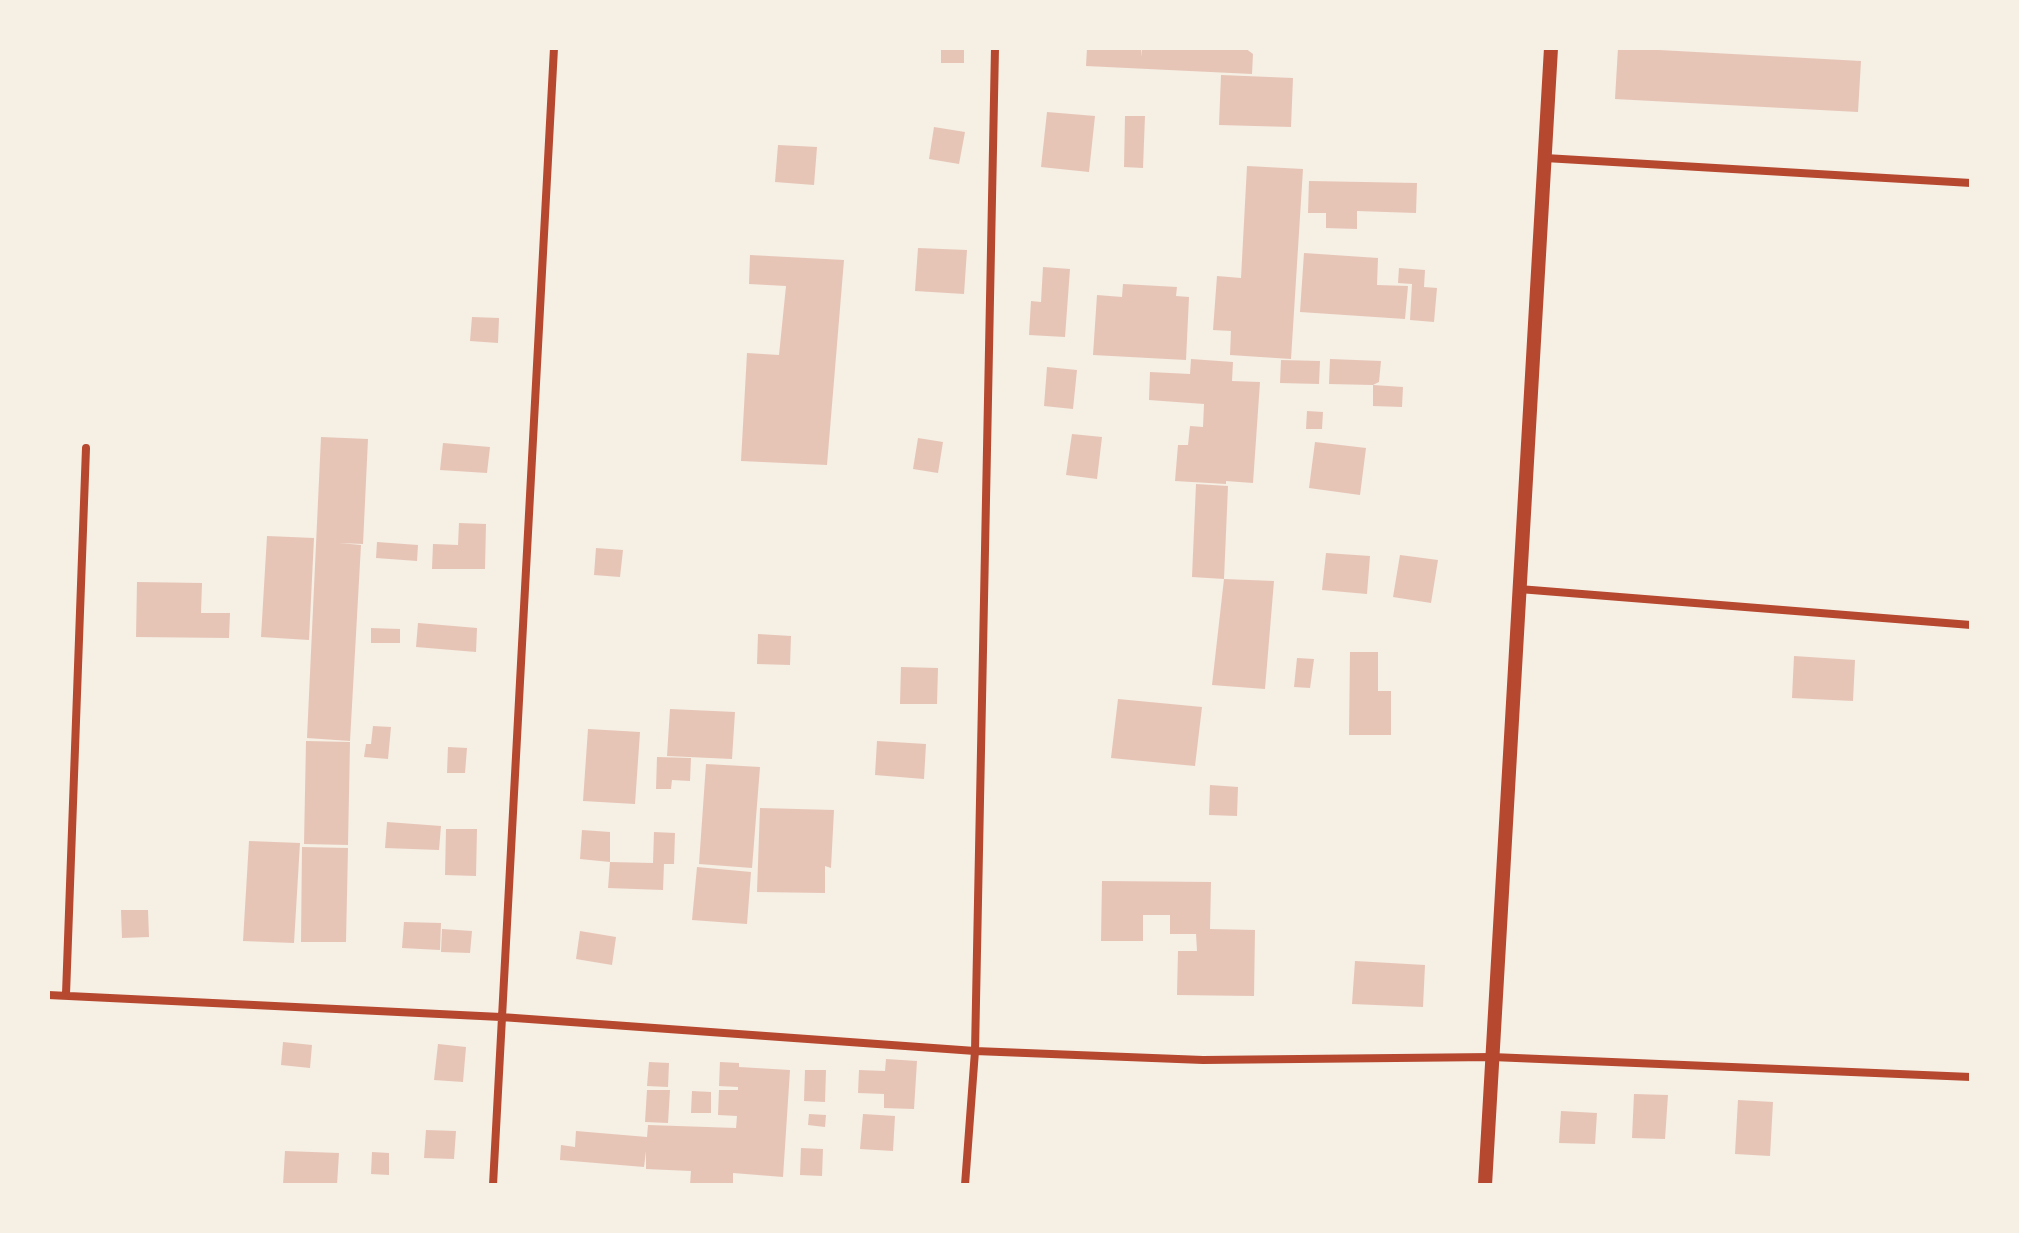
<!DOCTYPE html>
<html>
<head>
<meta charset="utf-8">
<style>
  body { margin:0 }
  #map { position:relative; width:2019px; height:1233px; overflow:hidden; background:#f6efe4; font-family:"Roboto Condensed",sans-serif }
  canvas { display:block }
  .frame { position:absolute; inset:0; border:50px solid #f6efe4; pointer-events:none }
</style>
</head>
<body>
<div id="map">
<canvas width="2019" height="1233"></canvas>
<div class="frame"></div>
</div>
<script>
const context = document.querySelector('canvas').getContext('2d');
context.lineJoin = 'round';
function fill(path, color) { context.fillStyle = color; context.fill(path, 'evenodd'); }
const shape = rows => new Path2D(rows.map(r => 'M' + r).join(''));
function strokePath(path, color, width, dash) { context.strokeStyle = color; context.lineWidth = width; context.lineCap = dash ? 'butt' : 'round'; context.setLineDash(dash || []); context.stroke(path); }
fill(shape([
  [941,48,964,48,964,63,941,63],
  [1087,48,1141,48,1142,57,1142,48,1245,48,1253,54,1252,74,1086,66],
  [1618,48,1659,48,1659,50,1861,61,1858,112,1615,99],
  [1221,75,1293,78,1291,127,1219,125],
  [1047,112,1095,116,1089,172,1041,167],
  [1125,116,1145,116,1143,168,1124,167],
  [934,127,965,132,959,164,929,159],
  [778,145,817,147,814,185,775,182],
  [1247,166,1303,169,1291,359,1230,355,1231,331,1213,330,1217,276,1241,278],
  [1309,181,1417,183,1416,213,1357,211,1357,229,1326,228,1326,213,1308,213],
  [918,248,967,250,964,294,915,291],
  [1304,253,1378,258,1377,285,1408,286,1405,319,1300,312],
  [750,255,844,260,827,465,741,461,747,353,779,355,786,286,749,284],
  [1043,267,1070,269,1065,337,1029,335,1031,301,1041,302],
  [1399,268,1425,270,1424,287,1437,288,1434,322,1410,320,1412,284,1398,283],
  [1123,284,1177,287,1176,296,1189,297,1186,360,1093,355,1097,295,1122,297],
  [472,317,499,318,498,343,470,341],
  [1191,359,1233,362,1232,381,1260,382,1253,483,1226,481,1226,484,1175,481,1178,445,1188,445,1190,426,1203,427,1204,404,1149,400,1150,372,1190,374],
  [1330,359,1381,361,1379,382,1373,385,1403,387,1402,407,1373,406,1373,385,1329,384],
  [1281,360,1320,361,1319,384,1280,383],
  [1047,367,1077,370,1073,409,1044,406],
  [1307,411,1323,412,1322,429,1306,429],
  [1072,434,1102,437,1097,479,1066,475],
  [321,437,368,439,363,544,339,543,361,545,350,741,307,738],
  [918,438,943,442,938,473,913,469],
  [1315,442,1366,448,1360,495,1309,488],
  [443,443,490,447,487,473,440,470],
  [1196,484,1228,486,1224,579,1192,577],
  [459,523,486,524,485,569,432,569,433,544,458,545],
  [267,536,314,538,309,640,261,637],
  [377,542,418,545,417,561,376,558],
  [596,548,623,550,620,577,594,575],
  [1326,553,1370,556,1367,594,1322,590],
  [1400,555,1438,560,1431,603,1393,597],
  [1224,579,1274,581,1265,689,1212,685],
  [137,582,202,583,201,613,230,613,229,638,136,637],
  [418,623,477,628,476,652,416,647],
  [371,628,400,629,400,643,371,643],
  [758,634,791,636,790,665,757,664],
  [1350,652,1378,652,1378,691,1391,691,1391,735,1349,735],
  [1794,656,1855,660,1853,701,1792,698],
  [1297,658,1314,659,1310,688,1294,687],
  [901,667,938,668,937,704,900,704],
  [1118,699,1202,707,1195,766,1111,758],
  [670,709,735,712,732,759,667,756],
  [373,726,391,727,388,759,364,757,366,744,371,744],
  [588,729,640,732,635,804,583,801],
  [306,741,350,742,348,845,304,844],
  [877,741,926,744,924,779,875,775],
  [448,747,467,748,465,773,447,773],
  [657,757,691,758,690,781,672,780,671,789,656,789],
  [706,764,760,767,752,868,699,864],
  [1210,785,1238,787,1237,816,1209,815],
  [760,808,834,810,831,868,825,866,825,893,757,892],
  [387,822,441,826,439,850,385,848],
  [446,829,477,829,476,876,445,875],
  [582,830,610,832,610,862,580,859],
  [654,832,675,833,674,864,664,864,663,890,608,888,610,862,653,863],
  [249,841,300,843,294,943,243,941],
  [302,847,348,848,346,942,301,942],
  [697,867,751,872,747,924,692,920],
  [1102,881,1211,882,1210,929,1255,930,1254,996,1177,995,1178,951,1197,951,1196,934,1170,934,1170,915,1143,915,1143,941,1101,941],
  [121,910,148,910,149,937,122,938],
  [404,922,441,923,440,950,402,948],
  [442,929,472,931,470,953,441,952],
  [580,931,616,937,612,965,576,959],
  [1355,961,1425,965,1423,1007,1352,1004],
  [283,1042,312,1045,310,1068,281,1065],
  [438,1044,466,1047,463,1082,434,1080],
  [886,1059,917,1061,914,1109,884,1108,884,1094,858,1093,859,1070,885,1071],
  [649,1062,669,1063,668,1087,647,1086],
  [720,1062,739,1063,739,1067,790,1070,783,1177,733,1173,733,1185,690,1185,691,1171,646,1169,646,1151,644,1167,560,1160,561,1145,575,1147,576,1131,647,1137,648,1125,736,1128,737,1116,718,1115,719,1090,738,1090,738,1087,719,1086],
  [805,1070,826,1070,825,1102,804,1101],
  [647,1090,670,1090,668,1123,645,1122],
  [692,1091,711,1092,711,1113,691,1113],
  [1634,1094,1668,1095,1665,1139,1632,1138],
  [1738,1100,1773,1102,1770,1156,1735,1154],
  [1561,1111,1597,1113,1595,1144,1559,1143],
  [809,1114,826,1115,825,1127,808,1125],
  [863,1114,895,1116,893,1151,860,1149],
  [426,1130,456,1131,454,1159,424,1158],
  [801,1148,823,1149,822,1176,800,1175],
  [285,1151,339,1153,337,1185,283,1185],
  [372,1152,389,1153,389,1175,371,1174]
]), '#e6c5b7');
strokePath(shape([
  [1545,158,1971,183],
  [1519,589,1971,625],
  [66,994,86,448],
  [48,995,501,1017,975,1051,1203,1060,1492,1057,1971,1077],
  [493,1185,554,48],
  [965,1185,975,1051,995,48]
]), '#b5482f', 8);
strokePath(shape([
  [1485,1185,1551,48]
]), '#b5482f', 14);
</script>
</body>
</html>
